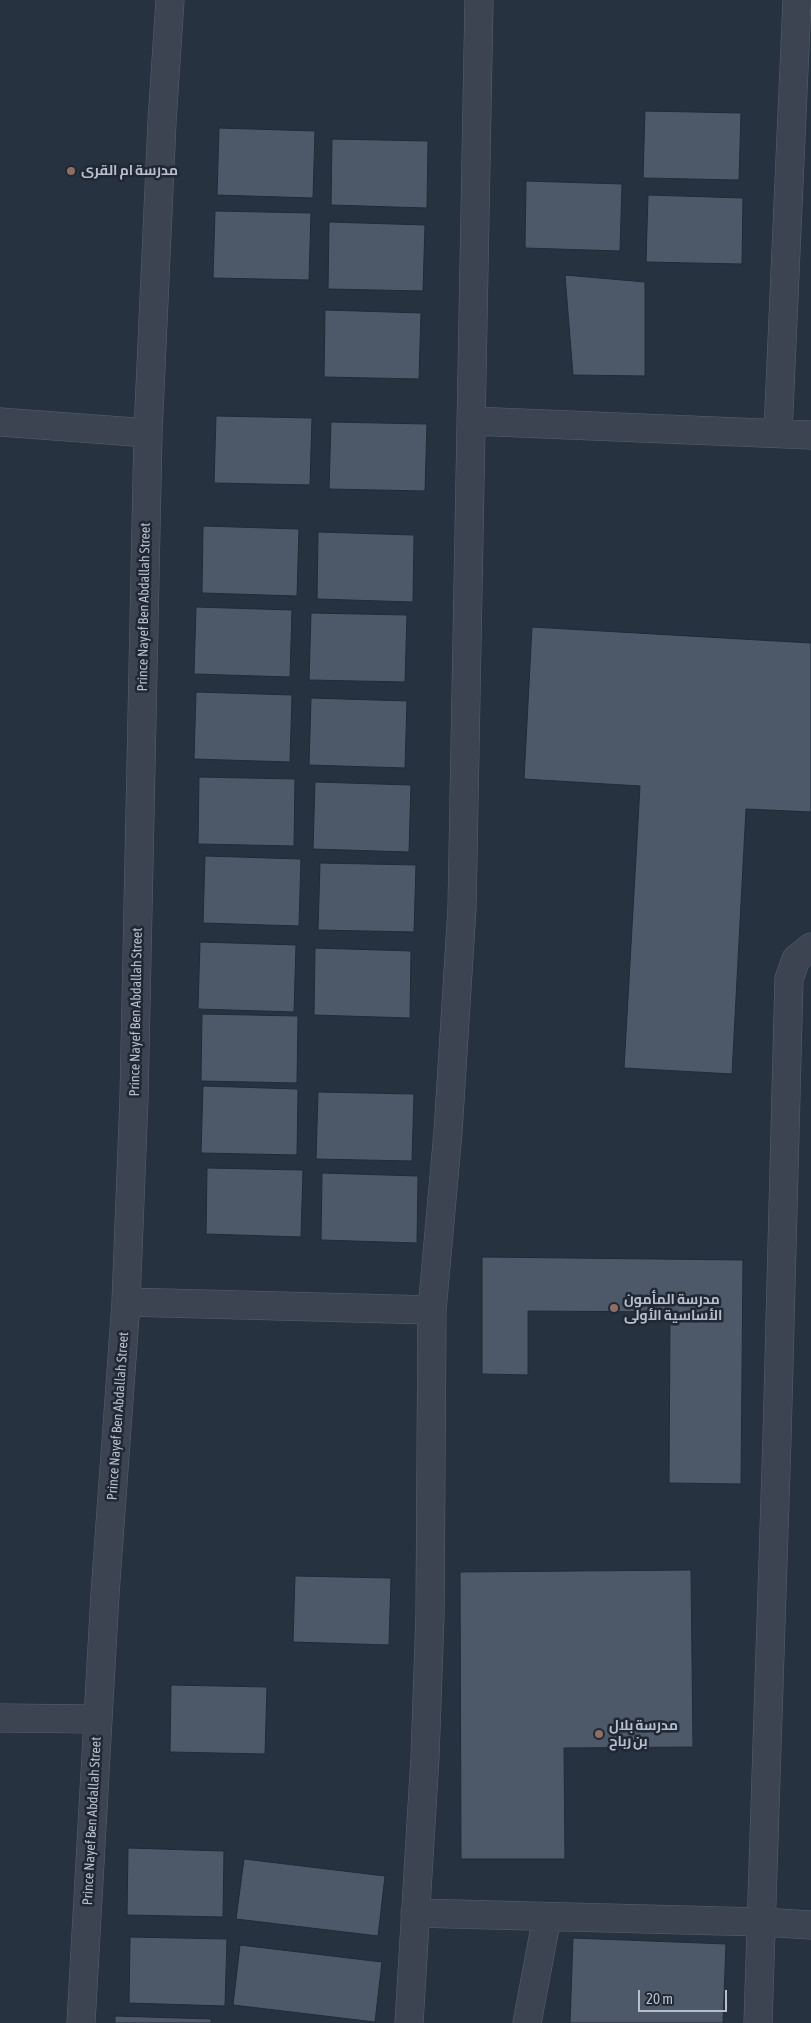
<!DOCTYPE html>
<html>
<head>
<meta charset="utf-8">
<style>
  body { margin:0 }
  #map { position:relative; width:811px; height:2023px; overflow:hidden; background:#273240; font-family:"Asap Condensed",sans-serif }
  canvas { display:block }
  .scale { position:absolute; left:638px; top:1990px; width:89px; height:22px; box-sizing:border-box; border:2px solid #b8bfca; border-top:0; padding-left:6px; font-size:15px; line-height:18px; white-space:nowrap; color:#b8bfca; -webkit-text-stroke:4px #202835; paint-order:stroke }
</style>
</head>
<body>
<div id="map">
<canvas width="811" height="2023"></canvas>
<div class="scale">20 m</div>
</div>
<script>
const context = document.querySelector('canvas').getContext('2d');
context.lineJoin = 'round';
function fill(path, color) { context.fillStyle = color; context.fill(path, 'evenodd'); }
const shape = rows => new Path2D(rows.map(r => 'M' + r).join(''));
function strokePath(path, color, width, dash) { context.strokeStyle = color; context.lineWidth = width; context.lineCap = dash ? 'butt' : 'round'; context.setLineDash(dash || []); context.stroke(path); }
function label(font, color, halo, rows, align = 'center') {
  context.font = font + ' "Asap Condensed",Cairo,sans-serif'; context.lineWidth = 5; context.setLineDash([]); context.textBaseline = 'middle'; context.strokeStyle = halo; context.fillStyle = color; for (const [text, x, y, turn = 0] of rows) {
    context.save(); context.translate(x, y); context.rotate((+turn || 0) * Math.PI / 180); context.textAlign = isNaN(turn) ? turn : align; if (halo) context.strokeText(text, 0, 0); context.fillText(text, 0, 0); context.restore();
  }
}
const building = shape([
  [645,111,741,113,739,180,643,178,645,111],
  [219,128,315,131,313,198,217,195,219,128],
  [332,139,428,141,427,208,331,205,332,139],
  [526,181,622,184,620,251,525,248,526,181],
  [648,195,743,198,742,264,646,262,648,195],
  [215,211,311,213,309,280,213,278,215,211],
  [329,222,425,225,423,291,328,289,329,222],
  [565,275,645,282,645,376,573,375,565,275],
  [325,310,421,313,419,379,324,377,325,310],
  [216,416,312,418,310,485,214,483,216,416],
  [331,422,427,424,425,491,329,489,331,422],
  [203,526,299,529,297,596,202,593,203,526],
  [318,532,414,535,413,602,317,599,318,532],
  [196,607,292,610,290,677,194,674,196,607],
  [311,613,407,615,405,682,309,680,311,613],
  [532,627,811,643,811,812,746,809,732,1074,624,1068,640,786,524,779,532,627],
  [196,692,292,695,290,762,194,759,196,692],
  [311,698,407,701,405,768,309,765,311,698],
  [199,777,295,779,294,846,198,844,199,777],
  [315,782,411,785,409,852,313,849,315,782],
  [205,856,301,859,299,926,203,923,205,856],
  [320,863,416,865,414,932,318,930,320,863],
  [200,942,296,945,294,1012,198,1009,200,942],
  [315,948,411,951,410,1018,314,1015,315,948],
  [202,1014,298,1016,297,1083,201,1081,202,1014],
  [203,1086,298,1089,297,1155,201,1153,203,1086],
  [318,1092,414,1094,412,1161,316,1159,318,1092],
  [207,1168,303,1170,301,1237,206,1234,207,1168],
  [322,1173,418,1176,417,1243,321,1240,322,1173],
  [482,1257,743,1260,741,1484,669,1483,670,1312,528,1311,528,1375,482,1374,482,1257],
  [691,1570,693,1747,564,1748,565,1859,461,1859,460,1572,691,1570],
  [295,1576,391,1578,389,1645,293,1642,295,1576],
  [171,1685,267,1687,265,1754,170,1752,171,1685],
  [128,1848,224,1851,223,1917,127,1915,128,1848],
  [244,1859,385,1876,378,1936,236,1919,244,1859],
  [130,1937,227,1939,225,2006,129,2003,130,1937],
  [573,1938,726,1944,723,2023,570,2023,573,1938],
  [240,1945,382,1962,375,2022,233,2005,240,1945],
  [115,2016,211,2019,211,2023,115,2023,115,2016]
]);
fill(building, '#4d5968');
strokePath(building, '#222a37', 1);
const minor = shape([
  [472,421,811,435],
  [0,422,148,433],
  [778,433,797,0],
  [126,1302,432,1310],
  [0,1718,98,1719],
  [415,1913,761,1922,811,1925],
  [81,2023,105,1594,126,1302,134,1098,148,433,162,122,170,0],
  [409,2023,425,1757,430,1615,432,1310,448,1132,462,908,479,0],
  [527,2023,547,1917],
  [758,2023,777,1438,789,979,796,959,811,947]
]);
strokePath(minor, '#59616d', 29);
strokePath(minor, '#3b4450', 28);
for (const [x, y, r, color] of [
  [71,171,5,"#8d6e63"],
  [614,1308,5,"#8d6e63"],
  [599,1734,5,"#8d6e63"]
]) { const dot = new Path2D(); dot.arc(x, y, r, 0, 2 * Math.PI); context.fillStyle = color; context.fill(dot); strokePath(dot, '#202835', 2); }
label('bold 14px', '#b8bfca', '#202835', [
  ["مدرسة ام القرى",81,171],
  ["مدرسة المأمون",624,1300],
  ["الأساسية الأولى",624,1316],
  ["مدرسة بلال",609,1726],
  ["بن رباح",609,1742]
], 'left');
label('14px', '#b8bfca', '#202835', [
  ["Prince Nayef Ben Abdallah Street",144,607,-89],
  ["Prince Nayef Ben Abdallah Street",136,1012,-89],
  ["Prince Nayef Ben Abdallah Street",118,1416,-86],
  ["Prince Nayef Ben Abdallah Street",92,1821,-87]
]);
</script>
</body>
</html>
